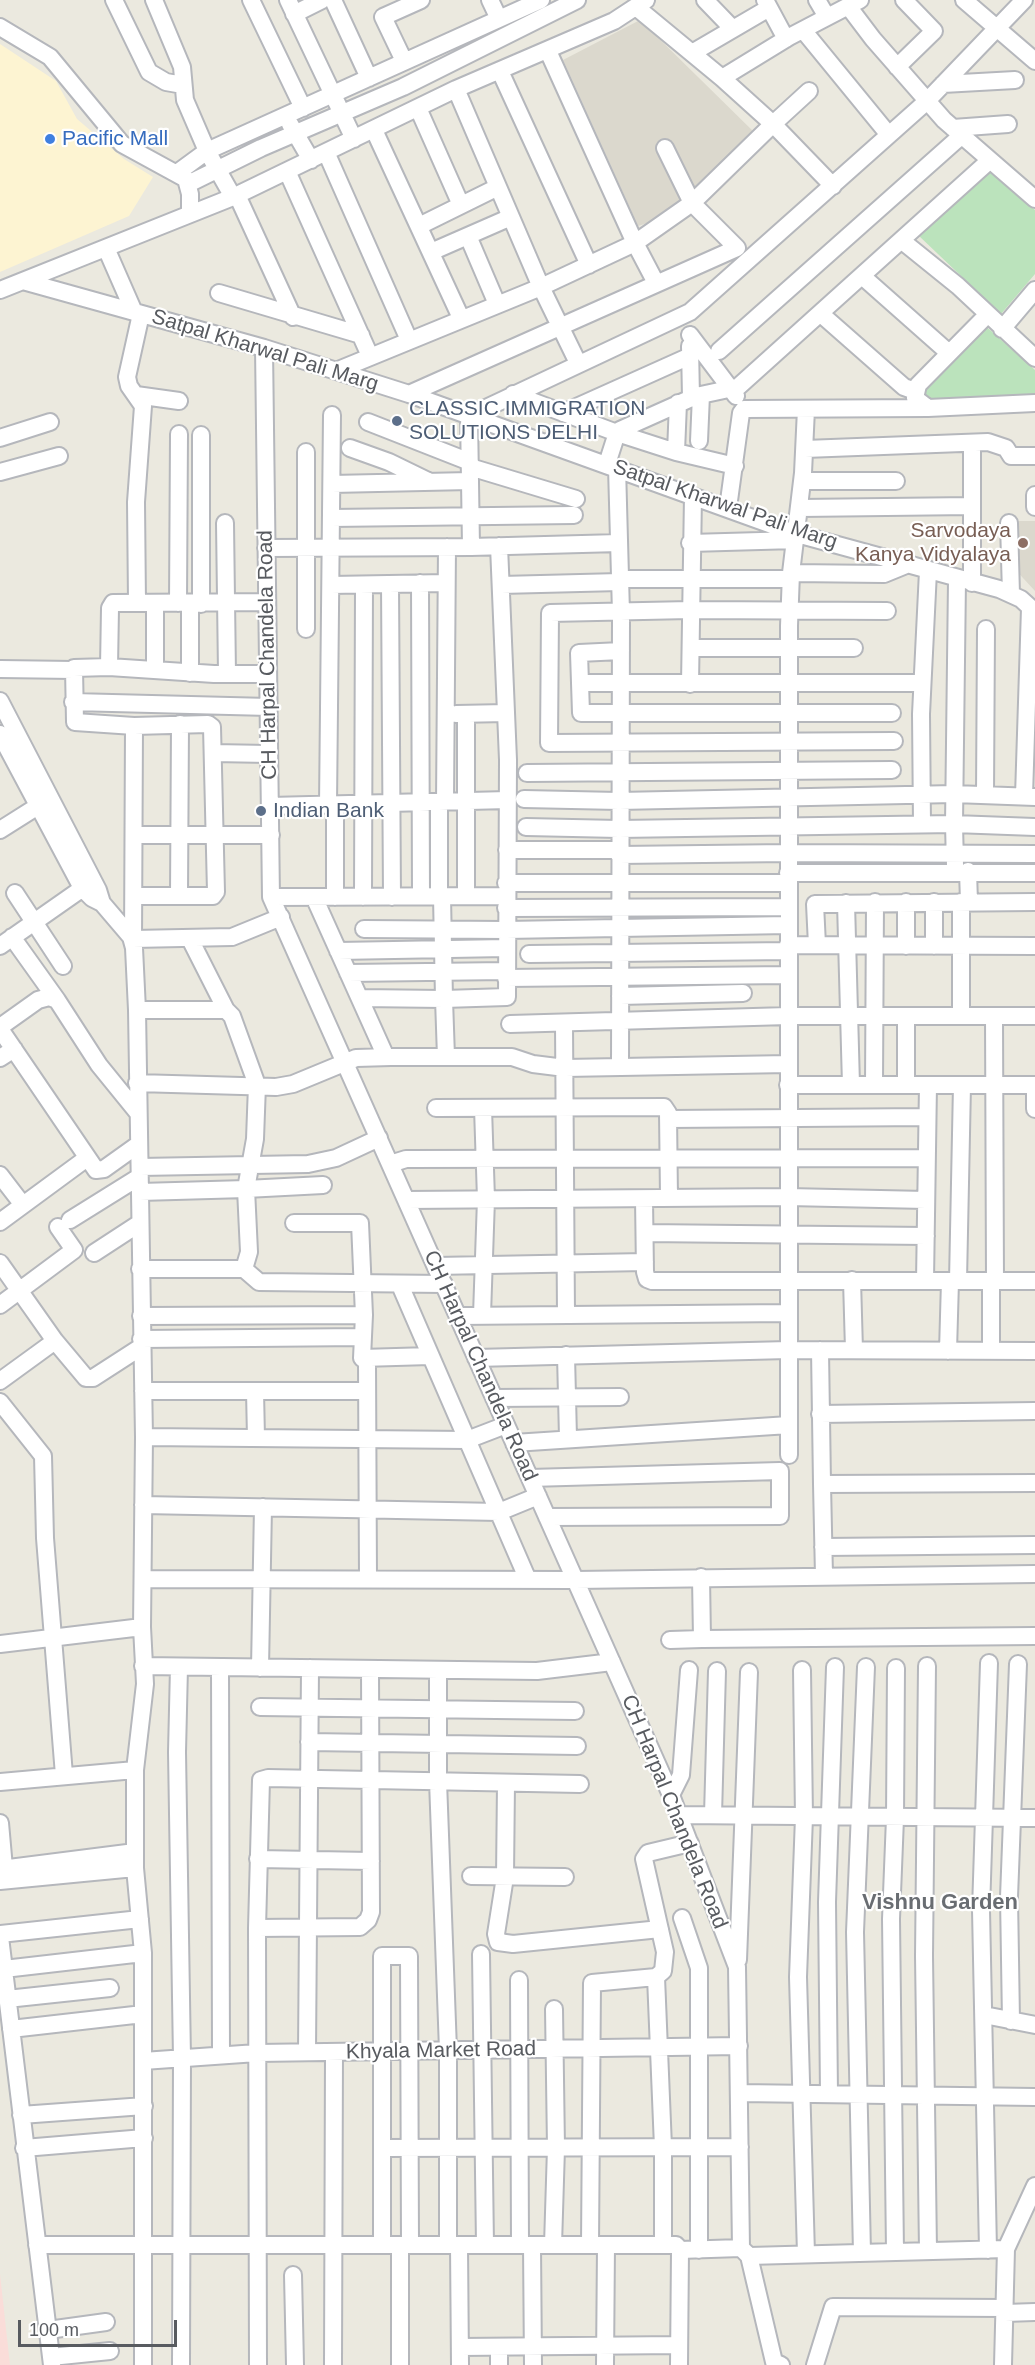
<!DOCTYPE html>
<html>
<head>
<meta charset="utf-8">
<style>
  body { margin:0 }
  #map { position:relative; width:1035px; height:2365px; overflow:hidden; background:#ebe9df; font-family:Arial,sans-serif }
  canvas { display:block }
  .scale { position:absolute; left:18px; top:2320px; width:159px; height:27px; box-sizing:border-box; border:3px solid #585b60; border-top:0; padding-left:8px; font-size:18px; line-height:21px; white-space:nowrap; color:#585b60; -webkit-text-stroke:4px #fff; paint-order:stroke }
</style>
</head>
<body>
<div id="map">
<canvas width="1035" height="2365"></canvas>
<div class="scale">100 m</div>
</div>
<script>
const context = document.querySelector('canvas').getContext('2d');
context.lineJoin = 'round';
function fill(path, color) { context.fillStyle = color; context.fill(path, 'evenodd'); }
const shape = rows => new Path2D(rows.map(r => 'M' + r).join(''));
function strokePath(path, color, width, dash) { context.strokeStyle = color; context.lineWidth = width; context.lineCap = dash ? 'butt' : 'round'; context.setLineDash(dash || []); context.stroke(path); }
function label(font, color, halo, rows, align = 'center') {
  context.font = font + ' Arial,sans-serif'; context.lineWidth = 4.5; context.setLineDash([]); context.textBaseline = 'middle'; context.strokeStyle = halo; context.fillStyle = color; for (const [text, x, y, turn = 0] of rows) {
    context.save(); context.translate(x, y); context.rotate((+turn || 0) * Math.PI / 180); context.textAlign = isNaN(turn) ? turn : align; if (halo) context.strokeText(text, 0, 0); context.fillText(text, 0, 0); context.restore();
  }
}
fill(shape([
  [0,44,56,81,77,119,124,159,153,177,129,216,0,272]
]), '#fdf4d2');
fill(shape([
  [640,20,756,134,673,215,638,226,563,60],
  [1011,521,1035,521,1035,591,1011,565]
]), '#dbd8cd');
fill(shape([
  [0,2274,10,2365,0,2365]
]), '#faddd9');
fill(shape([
  [991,171,1035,210,1035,274,1001,314,918,235],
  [981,322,1035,370,1035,398,931,398,916,387]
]), '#bbe3bc');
const minor = shape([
  [114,0,149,72,166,82,183,85],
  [154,0,182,67,185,100,207,151,233,197],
  [251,0,303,108],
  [288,0,354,139],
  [333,0,369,78],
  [490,0,499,19],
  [705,0,732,28],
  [765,0,786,39],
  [817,0,827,17],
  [964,0,1035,61],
  [848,6,873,39,944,120,1035,199],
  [636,7,722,78,773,124,692,203,635,243,656,283],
  [294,14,322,0],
  [0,27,50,57,122,144,186,179,190,194,190,214],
  [803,30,889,135],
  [692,53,769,8],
  [404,61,383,17,421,0],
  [897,67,934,31,904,0],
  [500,71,589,265],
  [722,78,789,37,860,0],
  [943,84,1015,80],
  [456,89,541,287,578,363],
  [809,91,773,124,833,186],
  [418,108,461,205],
  [290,124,311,160],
  [953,128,1008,124],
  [374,130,461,318],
  [326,152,409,340],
  [287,171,370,356],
  [177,173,207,151,541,0],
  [188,184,261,148,403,87,577,0],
  [237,195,293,317],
  [419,226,498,187],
  [468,236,497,304],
  [901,240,958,286,1035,358],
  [106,248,134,312],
  [431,252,511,217],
  [862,276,949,353],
  [23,281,264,348,409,394,797,534,999,589,1021,599,1035,612],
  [0,290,233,197,456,89,614,21,646,0],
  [219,293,361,335],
  [821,314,904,387,915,391],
  [1002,329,1035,290],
  [690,335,736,396],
  [690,346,691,398],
  [264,348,271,897,671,1795,737,1967,741,2248,749,2256,774,2362,781,2365],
  [719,351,961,136],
  [336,371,541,287,635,243,548,51],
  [409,394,737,248,692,203,665,148],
  [513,394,617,433,676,452,735,466],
  [136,395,179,401],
  [928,408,915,398,918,385,987,315],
  [563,413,690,356],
  [368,422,470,462],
  [201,435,201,604],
  [0,438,50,422],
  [699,441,701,395],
  [350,448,389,462,428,481],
  [805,449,988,442,1006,448,1011,456,1035,456],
  [306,452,306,629],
  [676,452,678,403],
  [607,464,616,436,620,430,696,396,738,387,989,161],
  [470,467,576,499],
  [617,467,621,613,620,1067],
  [0,472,59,456],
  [803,481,896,481],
  [332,484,470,481],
  [1035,507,1035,495],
  [728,508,741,413,744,409,928,408,1035,403],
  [800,508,972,506],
  [331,518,574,515],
  [225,523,227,674],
  [1009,523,1011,594],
  [619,543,471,547,469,416,690,312,926,102,1024,0],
  [690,543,796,540],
  [266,548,471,547],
  [791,573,884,574,906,565],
  [620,579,791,579],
  [420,583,421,896],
  [972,583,972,443],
  [390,584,392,897],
  [331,585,446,583],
  [501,585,620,582],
  [137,603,136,502,143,406,129,386,127,377,141,314],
  [178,603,179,434],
  [887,611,690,610,550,613,549,743,894,741],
  [691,648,854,648],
  [621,651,579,653,581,713,892,713],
  [109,667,110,608,113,603,267,602],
  [0,669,74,670],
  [155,670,155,603],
  [190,673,190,604],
  [580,683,922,683],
  [690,684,693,496],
  [0,701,98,890,102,903,131,937,134,948,137,1010,144,1437,142,1627,145,1684,135,1770,135,1868,143,1953,143,2365],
  [73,702,269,707],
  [456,714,506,713],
  [466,714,466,896],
  [0,734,82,888,92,898,102,903],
  [213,753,269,754],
  [527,773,892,770],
  [985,795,986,629],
  [1024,796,1030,608],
  [524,799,619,801,954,794,1035,797],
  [445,802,447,547],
  [439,803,439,896],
  [328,805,332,415],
  [270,806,508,800],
  [922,824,921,714,928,571],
  [526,827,619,829,954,824,957,580],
  [0,830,38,806],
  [136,835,271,835],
  [507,850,619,850],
  [619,855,788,853,1035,854],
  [955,865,954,824,1035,827],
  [968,871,969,902],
  [788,873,1035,873],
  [506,883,788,883],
  [15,893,63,966],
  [179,895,180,724],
  [135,896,213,896,216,892,212,727,208,724,134,726,75,722,74,668,109,667,214,674,268,674],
  [271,897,506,896],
  [314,897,386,1057],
  [335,897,335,805],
  [363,897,364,585],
  [934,902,934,946],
  [961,902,961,1016],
  [846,903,851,1085],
  [506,908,788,907],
  [364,929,506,930,788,925],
  [12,937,57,1000],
  [133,939,232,937,281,917],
  [190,939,226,1010,232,1016,257,1085,255,1139,246,1189,323,1185],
  [133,943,134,726],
  [788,945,1035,946],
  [817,945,815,904,1035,902],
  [0,946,90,883],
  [906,946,906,902],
  [338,951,506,948],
  [529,954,788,951],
  [348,973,506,971],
  [506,978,788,975],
  [620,996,743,993],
  [360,998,444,999,442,896],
  [137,1010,226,1010],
  [994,1016,995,1281],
  [906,1017,906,1085],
  [510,1024,788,1016,1035,1016],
  [564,1024,566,1314],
  [0,1027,38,1000,49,997,57,1000,99,1065,138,1113],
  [0,1029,96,1170,104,1169,139,1144],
  [446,1057,444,999,507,997,508,760,499,546],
  [0,1058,14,1049],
  [137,1083,276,1087,293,1084,356,1058,391,1057,512,1057,533,1064,565,1068,788,1064],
  [788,1085,1035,1085],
  [874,1085,875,902],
  [1035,1085,1035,1109],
  [436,1108,664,1107,668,1113,669,1198],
  [668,1119,927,1117],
  [390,1164,406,1159,926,1158],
  [140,1167,308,1164,336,1158,379,1138],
  [0,1175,23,1205],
  [140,1192,246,1189,249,1252,244,1269],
  [644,1199,645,1272,647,1279,652,1281,1035,1281],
  [406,1200,788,1197,926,1200],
  [70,1220,139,1177],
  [0,1222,87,1158],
  [294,1223,360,1223,364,1315,362,1358,367,1362,368,1579],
  [645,1233,926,1236],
  [94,1253,140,1223],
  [0,1263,55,1341,86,1378,93,1378,141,1347],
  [436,1266,645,1262],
  [140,1269,244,1269,259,1282,444,1284],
  [852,1280,854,1350],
  [925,1281,928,1085],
  [958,1281,962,1085],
  [400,1285,528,1580],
  [0,1305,74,1250,58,1227],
  [482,1315,486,1199,483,1108],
  [141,1316,364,1315],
  [458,1316,788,1313],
  [141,1339,363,1337],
  [820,1350,822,1484],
  [948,1351,950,1281],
  [991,1351,991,1281],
  [566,1355,568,1438],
  [362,1358,430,1356],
  [476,1358,788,1350,1035,1351],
  [0,1381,55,1341],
  [143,1391,367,1391],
  [255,1391,256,1438],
  [494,1398,620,1397],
  [0,1402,43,1456,45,1538,64,1775],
  [820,1414,1035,1411],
  [144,1437,467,1440,506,1425],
  [514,1443,789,1425],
  [789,1455,789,626,791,573,803,473,806,409],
  [530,1478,780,1471,780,1516,547,1517],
  [143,1505,499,1512,538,1496],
  [823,1547,1035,1545],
  [824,1576,822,1484,1035,1483],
  [701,1577,702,1639,1035,1636],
  [143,1579,575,1580,1035,1574],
  [670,1640,702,1639],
  [0,1644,142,1627],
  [143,1666,537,1671,612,1662],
  [927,1666,924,1956,928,2251],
  [179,1667,177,1752,182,2058,181,2365],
  [220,1667,221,2055],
  [260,1668,263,1507],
  [438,1670,438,1781,448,2050,448,2245],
  [802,1670,804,1817,798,1977,806,2254],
  [260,1707,575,1711],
  [309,1742,577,1746],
  [0,1782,135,1770],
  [506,1783,505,1877,496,1934,498,1942,513,1944,660,1929],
  [671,1795,681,1775,689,1670],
  [679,1815,1035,1818],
  [713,1815,717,1671],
  [0,1823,5,1879],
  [258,1859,371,1861],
  [0,1869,135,1852],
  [471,1876,565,1877],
  [0,1881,135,1868],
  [682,1918,699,1968,699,2250],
  [257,1928,360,1927,368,1920,371,1912,370,1669],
  [0,1934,140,1919],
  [0,1937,52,2365],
  [481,1954,485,2245],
  [738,1960,749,1672],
  [4,1969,143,1953],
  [656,1977,663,2147,663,2245],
  [519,1980,520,2245],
  [7,1999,110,1988],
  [984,2015,1035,2025],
  [1011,2021,1009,1897,1018,1664],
  [11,2029,143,2014],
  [307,2052,310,1668],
  [143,2061,257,2053,739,2046],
  [740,2093,1035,2097],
  [829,2094,827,1902,835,1667],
  [21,2115,144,2106],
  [24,2148,144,2138],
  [382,2148,740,2147],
  [37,2245,676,2245,680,2250,741,2248],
  [382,2245,382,1956,409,1956,410,2245],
  [400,2245,400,2365],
  [459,2245,460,2365],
  [532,2245,533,2365],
  [553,2245,556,2148,554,2009],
  [590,2245,592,1983,656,1977,663,1971,665,1952,644,1859,648,1853,690,1843],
  [988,2250,981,1910,989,1663],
  [895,2252,891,1919,895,1818,896,1668],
  [862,2253,855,1932,866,1667],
  [749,2256,1006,2249],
  [293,2275,295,2365],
  [1005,2313,1035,2312],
  [48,2330,106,2322],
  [460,2347,679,2345],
  [51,2357,110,2351],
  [258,2365,257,1928,261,1780,268,1778,580,1784],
  [333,2365,334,2052],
  [499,2365,499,2347],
  [605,2365,606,2245],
  [679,2365,680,2250],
  [815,2365,833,2307,1005,2308],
  [1003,2365,1006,2249,1035,2186]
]);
strokePath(minor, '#b5b7bc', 20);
strokePath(minor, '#fff', 16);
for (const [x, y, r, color] of [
  [50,139,6,"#3f7fe0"],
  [397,421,6,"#5c6f8a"],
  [1023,543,6,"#8d6e63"],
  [261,811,6,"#5c6f8a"]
]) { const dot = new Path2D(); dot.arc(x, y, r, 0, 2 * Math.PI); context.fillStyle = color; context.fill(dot); strokePath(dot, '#fff', 2); }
label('21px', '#366cbe', '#fff', [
  ["Pacific Mall",62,139]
], 'left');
label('21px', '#585b60', '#fff', [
  ["Satpal Kharwal Pali Marg",265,351,17],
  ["Satpal Kharwal Pali Marg",725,505,19],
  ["CH Harpal Chandela Road",268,655,-91],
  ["CH Harpal Chandela Road",480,1366,66],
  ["CH Harpal Chandela Road",674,1812,68],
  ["Khyala Market Road",441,2051,-1]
]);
label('21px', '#4e5e75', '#fff', [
  ["CLASSIC IMMIGRATION",409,409],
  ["SOLUTIONS DELHI",409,433],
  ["Indian Bank",273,811]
], 'left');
label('21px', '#785e54', '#fff', [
  ["Sarvodaya",1011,531],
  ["Kanya Vidyalaya",1011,555]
], 'right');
label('bold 22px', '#696d72', '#fff', [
  ["Vishnu Garden",940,1903]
]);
</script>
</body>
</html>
